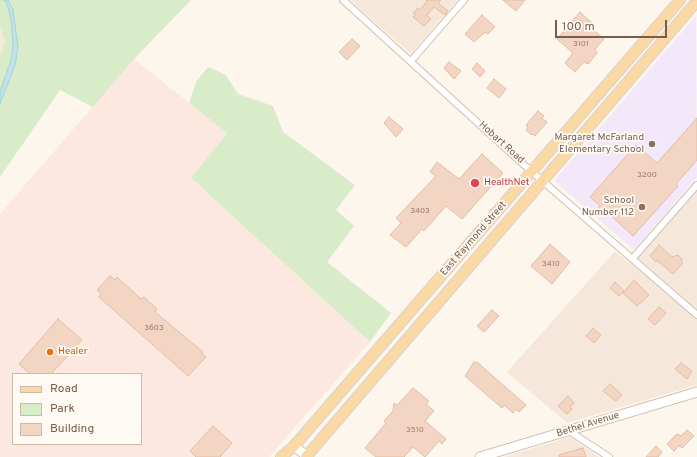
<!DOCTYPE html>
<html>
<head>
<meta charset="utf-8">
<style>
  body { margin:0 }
  #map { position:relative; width:697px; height:457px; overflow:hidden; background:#fdf6ec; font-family:Overpass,sans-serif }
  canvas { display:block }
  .legend { position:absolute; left:12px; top:373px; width:130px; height:72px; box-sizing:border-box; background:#fffaf3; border:1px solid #cabbb1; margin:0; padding:5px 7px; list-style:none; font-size:12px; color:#7a5c4d }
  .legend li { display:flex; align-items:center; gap:8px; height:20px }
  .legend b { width:20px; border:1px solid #cabbb1 }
  .scale { position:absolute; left:555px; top:20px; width:112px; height:18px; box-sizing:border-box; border:2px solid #7a5c4d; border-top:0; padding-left:5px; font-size:12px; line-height:14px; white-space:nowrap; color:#7a5c4d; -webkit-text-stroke:3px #fffaf3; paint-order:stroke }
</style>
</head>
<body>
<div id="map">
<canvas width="697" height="457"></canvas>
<ul class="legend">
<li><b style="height:5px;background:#fbd9a5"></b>Road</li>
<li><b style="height:11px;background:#d8ecc9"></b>Park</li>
<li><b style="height:11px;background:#f3d5c3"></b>Building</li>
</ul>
<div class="scale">100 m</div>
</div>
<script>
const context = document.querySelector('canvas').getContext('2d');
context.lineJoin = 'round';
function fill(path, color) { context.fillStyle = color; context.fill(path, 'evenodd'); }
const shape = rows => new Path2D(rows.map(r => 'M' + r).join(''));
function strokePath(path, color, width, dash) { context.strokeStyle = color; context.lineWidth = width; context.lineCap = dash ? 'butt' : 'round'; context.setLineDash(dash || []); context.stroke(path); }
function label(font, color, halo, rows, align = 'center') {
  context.font = font + ' Overpass,sans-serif'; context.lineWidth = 3.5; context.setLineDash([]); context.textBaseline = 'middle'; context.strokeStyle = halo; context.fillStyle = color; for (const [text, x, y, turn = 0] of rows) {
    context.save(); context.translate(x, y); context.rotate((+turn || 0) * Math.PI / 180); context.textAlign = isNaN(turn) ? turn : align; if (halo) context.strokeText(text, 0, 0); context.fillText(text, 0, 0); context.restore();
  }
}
fill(shape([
  [350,0,457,0,411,54],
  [0,27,5,41,0,56],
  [697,187,697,385,567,423,507,372,615,251,630,264],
  [570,437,599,457,504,457]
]), '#f5e8da');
fill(shape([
  [134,59,227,133,191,178,370,342,269,457,0,457,0,214],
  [13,374,141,374,141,444,13,444]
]), '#fde8e0');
fill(shape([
  [696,16,697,177,634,250,554,181]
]), '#f3e8fa');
fill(shape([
  [0,0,191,0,134,59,93,107,60,90,0,177,0,56,5,41,0,27],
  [208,67,226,75,238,94,273,106,283,132,355,185,336,210,354,226,327,262,391,313,370,342,191,178,227,133,189,103,196,82]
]), '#d8ecc9');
const water = shape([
  [4,0,8,0,13,10,18,47,15,65,0,104,0,92,11,60,13,45,11,19,7,4,4,0]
]);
fill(water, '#bfe3e8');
strokePath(water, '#a5d3da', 1);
const building = shape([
  [426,0,441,0,438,3,448,11,445,15,434,7,427,15,431,19,424,26,413,17,416,14,413,13,418,8,420,10,427,1,426,0],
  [503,0,525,0,516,11,503,0],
  [580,12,593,24,590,27,604,39,595,49,597,53,588,64,584,62,575,72,565,63,573,53,557,39,580,12],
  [482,15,495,27,488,34,485,32,474,42,465,34,482,15],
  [352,39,360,46,347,60,339,52,352,39],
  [449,62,461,71,454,79,444,68,449,62],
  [477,63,485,71,480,77,472,69,477,63],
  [494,79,506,89,499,98,487,88,494,79],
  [538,111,544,116,542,118,547,122,535,136,533,134,532,135,526,130,528,127,526,125,538,111],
  [389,117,403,129,396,137,384,123,389,117],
  [697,118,697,160,676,184,678,186,633,236,605,210,602,214,597,209,600,206,590,197,636,145,657,163,697,118],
  [482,154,503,173,462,219,446,206,424,231,422,229,406,247,390,235,401,223,396,218,436,176,430,172,437,162,459,179,482,154],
  [550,244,570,262,552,284,531,266,550,244],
  [659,245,672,257,678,255,682,259,681,261,683,263,673,274,657,260,656,262,650,256,659,245],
  [110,276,115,280,117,277,141,299,144,297,157,309,155,312,203,352,201,353,206,357,188,376,99,297,101,294,97,290,110,276],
  [634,280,649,295,637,306,623,293,634,280],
  [615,282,624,291,619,296,610,288,615,282],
  [659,307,666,313,655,325,648,319,659,307],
  [492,310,499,316,484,332,477,326,492,310],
  [58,319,82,340,51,374,30,374,19,364,58,319],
  [593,328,601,335,594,343,586,336,593,328],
  [474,362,476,363,477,362,526,405,519,412,516,409,513,413,504,405,502,408,465,376,474,362],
  [681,363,692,371,687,379,675,369,681,363],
  [610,384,622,395,616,401,603,391,610,384],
  [413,388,429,401,426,404,434,411,425,421,446,439,442,444,439,441,425,457,413,447,404,457,376,457,365,448,386,423,384,421,393,411,394,403,397,405,413,388],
  [568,396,574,403,570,407,572,409,567,414,558,406,568,396],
  [213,426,232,443,220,457,196,457,190,451,213,426],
  [687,430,694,436,682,448,679,446,674,451,667,444,677,434,681,436,687,430],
  [656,446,662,452,658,457,646,457,656,446],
  [583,448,586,457,559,457,559,455,583,448]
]);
fill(building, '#f3d5c3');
strokePath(building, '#e6bba3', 1);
const street = shape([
  [343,0,523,164,697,315],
  [411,61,464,0],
  [633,258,697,185],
  [569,431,609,457]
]);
const secondary = shape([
  [294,446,308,457],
  [480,457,697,392]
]);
const primary = shape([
  [281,457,294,446,680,0],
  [306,457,697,1]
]);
strokePath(street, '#d1beb0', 8);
strokePath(secondary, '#d6c0b0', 11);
strokePath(primary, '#dad1cd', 12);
strokePath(street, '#fff', 6);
strokePath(secondary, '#fff', 9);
strokePath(primary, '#fbd9a5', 10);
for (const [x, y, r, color] of [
  [652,144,4,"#8d6e63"],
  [475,183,5,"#e0444e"],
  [642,207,4,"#8d6e63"],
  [50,352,4,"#e8710a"]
]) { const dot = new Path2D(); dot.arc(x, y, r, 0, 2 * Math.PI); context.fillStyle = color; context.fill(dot); strokePath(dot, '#fffaf3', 1.5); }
label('8px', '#987a6a', null, [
  ["3101",581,44],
  ["3200",647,175],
  ["3403",420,211],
  ["3410",551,264],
  ["3603",154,328],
  ["3510",415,430]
]);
label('10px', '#785e54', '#fffaf3', [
  ["Margaret McFarland",644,138],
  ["Elementary School",644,150],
  ["School",634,201],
  ["Number 112",634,213]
], 'right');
label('10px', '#7a5c4d', '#fffaf3', [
  ["Hobart Road",501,143,42],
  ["East Raymond Street",474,239,-49],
  ["Bethel Avenue",588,425,-17]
]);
label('10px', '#be3a42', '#fffaf3', [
  ["HealthNet",484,183]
], 'left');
label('10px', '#c56008', '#fffaf3', [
  ["Healer",58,352]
], 'left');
</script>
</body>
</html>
